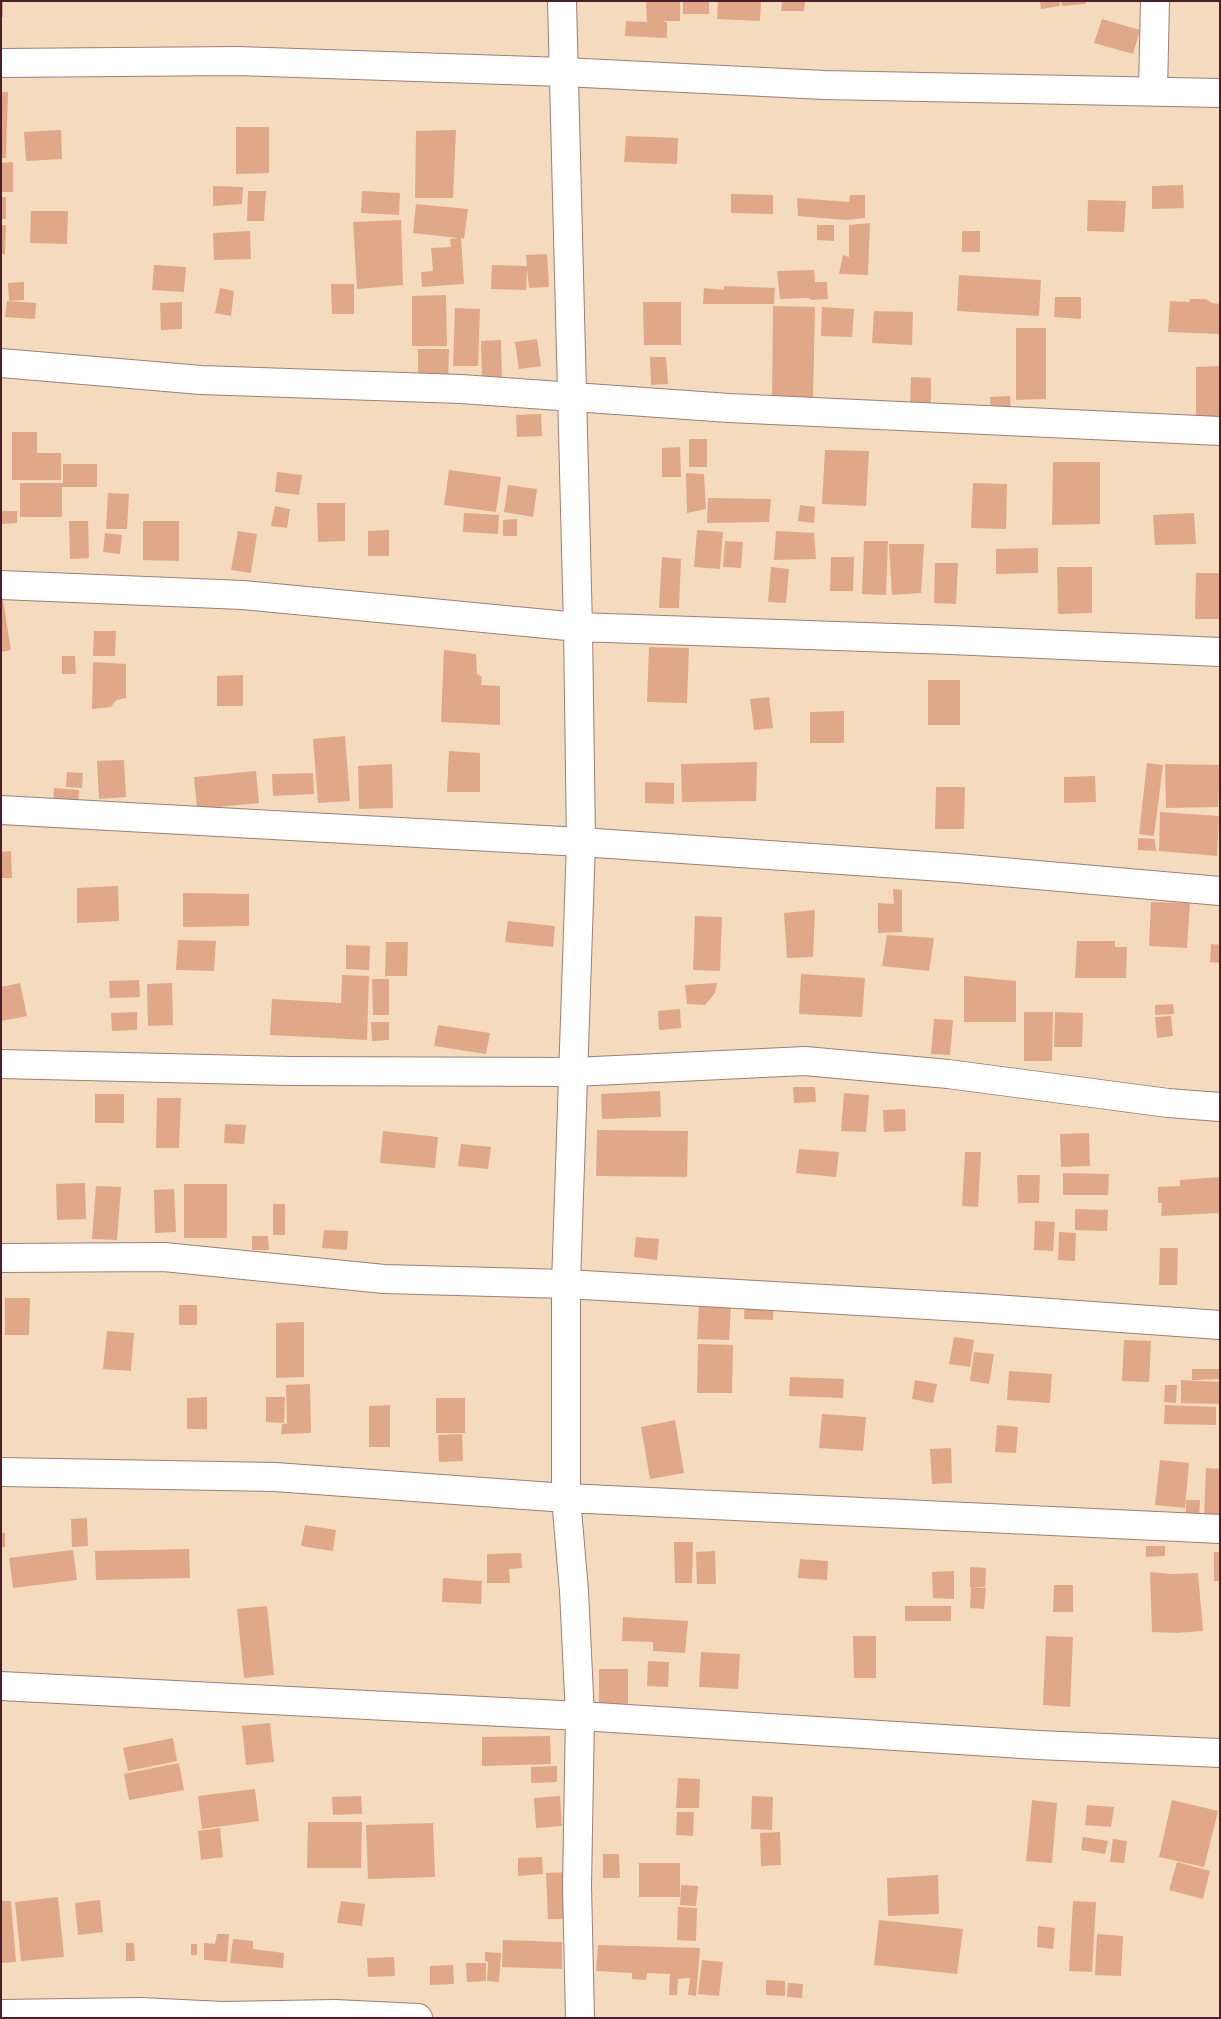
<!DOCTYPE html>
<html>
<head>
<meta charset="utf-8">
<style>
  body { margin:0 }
  #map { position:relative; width:1221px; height:2019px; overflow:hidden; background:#f4dbbd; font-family:Vollkorn,serif }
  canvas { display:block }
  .frame { position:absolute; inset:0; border:2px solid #4a1f2b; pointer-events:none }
</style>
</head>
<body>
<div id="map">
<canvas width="1221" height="2019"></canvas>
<div class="frame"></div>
</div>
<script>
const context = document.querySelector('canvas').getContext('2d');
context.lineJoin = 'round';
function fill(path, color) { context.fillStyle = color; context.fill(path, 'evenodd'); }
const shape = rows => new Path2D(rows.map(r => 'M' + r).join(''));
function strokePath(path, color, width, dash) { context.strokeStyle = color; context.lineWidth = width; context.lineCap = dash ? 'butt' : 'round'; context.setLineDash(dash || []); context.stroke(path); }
fill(shape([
  [1,1,3,1,3,17,1,17],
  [646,1,680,1,680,21,662,21,667,22,667,38,625,36,626,21,647,22],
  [683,1,709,1,709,14,683,14],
  [718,1,761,1,760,21,717,19],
  [782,1,805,1,804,11,781,11],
  [1040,1,1059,1,1060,6,1041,9],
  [1061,1,1086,1,1086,4,1062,6],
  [1102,19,1140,30,1133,54,1094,43],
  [1,92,8,92,6,158,1,158],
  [236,127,269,127,269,173,236,174],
  [61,130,62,159,26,161,24,132],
  [456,130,453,198,415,198,416,131],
  [626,136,678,138,677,164,624,162],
  [13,162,13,192,1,192,1,163],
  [1183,185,1184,208,1152,209,1152,186],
  [213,186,243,187,242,204,213,206],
  [248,191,266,191,264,221,247,221],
  [362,191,400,193,399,215,361,213],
  [731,194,773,195,773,214,731,213],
  [850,195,865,195,865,218,846,220,798,216,797,198,849,202],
  [1,197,6,197,6,219,1,219],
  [1088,200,1126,201,1124,232,1087,231],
  [416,204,468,209,464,239,461,238,464,284,422,287,421,272,433,271,431,248,451,247,450,239,458,238,413,233],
  [31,211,68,211,67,244,30,243],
  [401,220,403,285,357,289,353,222],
  [870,223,868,275,839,274,843,255,849,257,849,225],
  [1,225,6,225,5,254,1,254],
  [817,225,834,225,834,241,817,240],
  [250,231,251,259,214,260,213,233],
  [962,231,980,231,980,252,962,252],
  [547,254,549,287,529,288,527,269,526,290,491,289,492,265,527,266,526,255],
  [154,265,186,267,184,292,152,290],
  [814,270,815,282,827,282,828,299,812,300,808,298,780,299,777,271],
  [959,275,1041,280,1039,316,957,311],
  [24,282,24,300,9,301,8,283],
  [331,284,354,284,354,314,332,314],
  [724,286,775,288,774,304,703,304,704,288,724,290],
  [220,288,234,291,231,316,215,313],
  [446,295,447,346,412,346,412,296],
  [1055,297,1081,297,1081,319,1054,317],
  [1190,299,1206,299,1212,303,1220,304,1220,334,1168,332,1170,301,1189,302],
  [7,301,36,303,35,319,5,317],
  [182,302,182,329,161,330,160,303],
  [643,302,681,302,681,345,644,345],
  [773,306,815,307,813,398,772,399],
  [822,307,854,309,852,337,821,336],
  [455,308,480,309,478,366,453,366],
  [874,311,913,312,912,345,872,343],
  [1016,328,1046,328,1046,399,1016,400],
  [537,339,541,366,519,369,515,342],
  [501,340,502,378,482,379,481,341],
  [418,349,449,349,448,383,418,383],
  [650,357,666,357,668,384,651,385],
  [1220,366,1220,419,1196,419,1196,367],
  [911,377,931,378,931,406,910,406],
  [1010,396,1011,415,991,416,990,397],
  [541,414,542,436,517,437,516,415],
  [12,432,37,432,37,453,61,453,61,480,12,480],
  [689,439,707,439,707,467,689,467],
  [680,447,681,477,662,477,662,448],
  [825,450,869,451,866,506,822,504],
  [1053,462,1100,462,1100,524,1052,525],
  [63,464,97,464,97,487,62,487,62,517,20,517,20,483,63,483],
  [449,470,501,477,496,512,444,505],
  [277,472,302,475,299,495,275,492],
  [686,473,704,474,706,509,687,513],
  [973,483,1007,484,1006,529,971,528],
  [508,485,537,489,533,517,504,512],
  [108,493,129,494,127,529,106,529],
  [708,498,771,499,769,522,707,523],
  [317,503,345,503,345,541,318,542],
  [800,505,815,507,814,523,798,521],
  [275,506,290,509,287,528,271,526],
  [2,511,17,511,17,523,2,524],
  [464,513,499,515,498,534,463,532],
  [1194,513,1196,544,1155,545,1153,515],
  [517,519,517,536,503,536,503,520],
  [69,521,88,521,89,558,70,559],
  [143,521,179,521,179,561,143,560],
  [389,530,389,556,368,556,368,531],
  [697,530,723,532,720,569,694,567],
  [238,531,257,534,251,573,231,570],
  [776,531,814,533,816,559,774,560],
  [105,533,122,535,120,554,103,552],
  [725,541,743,542,741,568,723,567],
  [864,541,888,541,886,595,862,594],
  [889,544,924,544,921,593,892,595],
  [1038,548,1038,573,996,574,996,549],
  [662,557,681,559,679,608,659,608],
  [831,557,854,557,853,591,830,591],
  [935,563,958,563,956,604,934,603],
  [771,567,789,569,786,603,768,602],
  [1057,567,1092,567,1092,613,1058,614],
  [1196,573,1220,573,1220,619,1195,619],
  [3,600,11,650,1,652,1,601],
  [94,631,116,631,115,656,93,656],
  [649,647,689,648,687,703,647,702],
  [444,650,476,654,477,674,482,677,481,685,500,686,500,725,441,722],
  [62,656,75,656,76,674,62,674],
  [93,662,126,664,126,698,116,700,111,707,92,709],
  [243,675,243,706,217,706,217,676],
  [928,680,960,680,960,725,928,725],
  [769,697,773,728,754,730,750,699],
  [844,711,844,743,810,743,810,712],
  [345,736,350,801,318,803,313,739],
  [449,751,480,753,480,792,447,792],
  [124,760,126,797,99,799,97,761],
  [757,762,756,801,682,802,681,764],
  [1147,763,1163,765,1154,836,1139,834],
  [392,764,393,808,359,809,358,766],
  [1165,764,1220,765,1218,807,1166,808],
  [256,771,259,803,197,809,194,777],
  [67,772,83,773,82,788,66,787],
  [313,773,314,794,273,796,272,774],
  [1095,776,1096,802,1064,803,1064,777],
  [645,782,674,783,674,804,645,803],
  [936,787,965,787,964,829,935,829],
  [54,788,79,790,78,806,53,804],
  [1160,812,1219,816,1217,856,1159,851],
  [1138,838,1155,839,1156,851,1138,850],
  [11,851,12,878,1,878,1,852],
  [118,886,119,921,77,923,77,888],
  [893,889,902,890,902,932,878,933,878,903,894,904],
  [183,893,249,894,249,926,183,927],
  [1151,902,1190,903,1187,948,1149,946],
  [815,910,813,957,787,958,784,913],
  [695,916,722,917,720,971,693,970],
  [508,921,555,926,553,947,505,942],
  [887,935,934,938,929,971,882,966],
  [178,940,216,941,214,971,176,970],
  [1077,941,1115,941,1115,947,1127,947,1126,978,1075,978],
  [386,942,408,942,407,976,385,976],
  [1211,944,1220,945,1220,963,1210,962],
  [346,945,370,946,369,970,346,969],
  [801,974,865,978,862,1017,799,1014],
  [342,975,369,976,367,1040,270,1035,272,999,341,1003],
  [964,976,1016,981,1016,1022,964,1022],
  [372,979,389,979,389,1015,373,1015],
  [139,980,140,997,110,998,109,981],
  [20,983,27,1016,1,1021,1,987],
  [172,983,173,1025,148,1026,147,984],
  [717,983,715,993,705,1005,687,1004,685,985],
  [1173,1004,1174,1014,1155,1015,1155,1005],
  [680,1009,681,1028,659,1030,658,1011],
  [137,1012,137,1030,112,1031,111,1013],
  [1024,1012,1053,1012,1052,1061,1024,1061],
  [1055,1012,1083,1013,1082,1047,1054,1047],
  [1171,1016,1173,1036,1157,1038,1155,1017],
  [934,1019,953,1020,950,1055,931,1054],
  [371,1022,389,1022,389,1040,372,1041],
  [438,1025,490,1033,486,1054,434,1046],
  [793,1087,815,1087,816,1102,794,1103],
  [660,1091,661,1117,602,1119,601,1094],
  [844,1093,869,1095,866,1132,841,1131],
  [95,1094,124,1094,124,1123,95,1123],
  [157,1098,181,1098,179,1148,156,1148],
  [905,1109,906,1131,884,1132,883,1110],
  [225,1124,246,1125,244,1144,224,1143],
  [597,1130,688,1131,687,1177,596,1176],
  [383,1131,438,1137,435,1168,380,1163],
  [1089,1133,1090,1166,1061,1167,1060,1134],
  [461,1144,491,1147,488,1169,458,1166],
  [799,1149,839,1152,836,1177,796,1173],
  [965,1152,981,1152,978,1207,962,1206],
  [1063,1173,1109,1174,1108,1195,1063,1195],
  [1017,1175,1040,1175,1039,1203,1018,1203],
  [1220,1177,1220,1213,1161,1216,1162,1203,1158,1203,1158,1187,1180,1186,1180,1180],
  [85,1183,86,1219,57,1220,56,1184],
  [184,1184,227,1184,227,1238,184,1238],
  [96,1186,121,1187,117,1240,92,1239],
  [174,1189,176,1232,155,1233,154,1190],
  [273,1204,285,1204,285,1235,273,1235],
  [1075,1209,1108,1210,1107,1231,1075,1230],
  [1035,1221,1055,1222,1053,1251,1034,1250],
  [324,1230,348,1231,347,1250,322,1248],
  [1059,1232,1076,1233,1075,1261,1058,1260],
  [252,1236,268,1236,269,1250,252,1250],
  [636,1237,659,1239,657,1260,634,1257],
  [1160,1248,1178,1248,1177,1285,1159,1285],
  [5,1298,30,1298,29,1335,5,1335],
  [745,1298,774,1299,773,1320,744,1319],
  [699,1304,731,1305,729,1340,697,1339],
  [179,1305,197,1305,197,1325,179,1325],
  [304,1322,304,1377,276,1378,276,1323],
  [107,1331,134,1333,131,1371,103,1369],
  [954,1337,974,1340,970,1367,949,1364],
  [1124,1340,1151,1341,1149,1382,1122,1381],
  [698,1344,733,1345,732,1393,697,1393],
  [974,1352,994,1354,989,1384,970,1381],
  [1192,1369,1220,1369,1220,1379,1192,1380],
  [1009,1371,1052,1374,1050,1403,1007,1400],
  [790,1377,844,1379,843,1398,789,1396],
  [915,1380,937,1384,933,1403,912,1399],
  [1181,1380,1220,1382,1220,1404,1181,1403],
  [310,1384,311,1433,281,1434,282,1424,289,1423,287,1423,286,1385],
  [1165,1385,1177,1385,1176,1403,1164,1402],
  [207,1397,207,1429,187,1429,187,1398],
  [266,1397,285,1397,284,1423,266,1422],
  [436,1398,465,1398,465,1433,436,1433],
  [390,1405,390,1447,369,1447,369,1406],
  [1165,1405,1216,1407,1216,1425,1164,1424],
  [822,1414,866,1417,863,1451,819,1448],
  [675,1420,684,1473,650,1479,641,1427],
  [997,1425,1018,1427,1016,1453,995,1452],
  [462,1434,463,1461,439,1462,438,1435],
  [951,1448,952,1483,932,1484,930,1449],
  [1160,1460,1189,1463,1185,1508,1155,1505],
  [1206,1468,1220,1469,1220,1517,1204,1517],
  [1186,1500,1200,1500,1199,1519,1186,1519],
  [87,1518,88,1546,72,1547,71,1519],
  [305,1525,336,1530,333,1551,301,1546],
  [1,1533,5,1533,5,1547,1,1547],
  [674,1542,693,1542,692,1583,675,1583],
  [1146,1546,1165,1546,1165,1556,1146,1557],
  [189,1549,190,1578,96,1580,95,1551],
  [73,1550,77,1580,13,1588,9,1558],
  [715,1551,716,1584,697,1584,696,1552],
  [1214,1552,1220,1552,1220,1581,1214,1581],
  [521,1553,522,1568,509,1569,510,1583,487,1583,487,1554],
  [800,1559,828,1561,827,1580,798,1578],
  [970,1567,986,1568,985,1587,970,1587],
  [954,1571,954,1599,933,1598,932,1572],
  [1150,1572,1172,1574,1198,1573,1203,1631,1176,1633,1152,1632],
  [443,1578,482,1581,481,1604,442,1602],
  [1054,1585,1073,1585,1073,1612,1053,1612],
  [971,1587,986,1588,984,1609,970,1608],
  [267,1606,274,1675,244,1678,237,1609],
  [905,1606,951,1606,951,1621,905,1621],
  [623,1617,688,1621,685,1653,653,1651,653,1642,622,1641],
  [853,1636,876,1636,876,1678,854,1678],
  [1046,1636,1073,1637,1070,1707,1043,1705],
  [701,1652,740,1654,738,1689,699,1687],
  [648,1661,669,1662,668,1687,647,1686],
  [599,1669,628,1669,628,1705,599,1705],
  [270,1723,274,1762,246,1765,242,1726],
  [550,1736,551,1764,482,1766,482,1737],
  [173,1738,177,1761,128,1771,123,1748],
  [179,1763,184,1790,129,1800,124,1774],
  [557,1766,557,1782,531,1783,531,1767],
  [678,1778,700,1779,699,1808,676,1808],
  [255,1789,259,1821,202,1829,198,1796],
  [361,1796,362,1814,333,1815,332,1797],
  [560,1796,562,1826,536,1828,534,1798],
  [752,1796,773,1797,772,1830,751,1829],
  [1032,1800,1057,1803,1052,1863,1026,1861],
  [1172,1800,1218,1811,1204,1867,1159,1857],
  [1087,1805,1114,1807,1111,1827,1085,1825],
  [677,1812,694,1812,693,1836,676,1835],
  [308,1822,362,1822,361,1868,307,1868],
  [433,1823,435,1877,368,1879,366,1825],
  [220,1828,223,1857,201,1860,198,1831],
  [780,1832,781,1865,761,1866,760,1833],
  [1083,1837,1108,1841,1105,1854,1081,1850],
  [1113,1839,1127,1841,1124,1863,1110,1862],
  [603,1854,619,1854,620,1878,603,1878],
  [542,1857,543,1874,518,1876,518,1858],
  [1177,1862,1210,1871,1203,1899,1169,1890],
  [639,1863,680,1863,680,1897,639,1897],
  [573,1872,565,1919,548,1919,546,1873],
  [938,1875,939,1914,888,1916,887,1878],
  [681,1885,698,1886,696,1906,680,1905],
  [58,1897,64,1957,21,1961,15,1902],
  [100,1900,103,1932,78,1935,75,1903],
  [1,1901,11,1901,16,1962,1,1963],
  [341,1901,365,1904,362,1926,337,1923],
  [1073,1901,1096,1902,1092,1972,1069,1971],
  [678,1907,697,1908,696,1941,677,1940],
  [879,1920,963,1929,957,1974,874,1965],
  [1038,1926,1055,1928,1053,1949,1037,1947],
  [217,1934,229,1934,227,1962,204,1960,204,1943,215,1944],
  [1097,1934,1123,1936,1121,1976,1095,1975],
  [233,1939,253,1941,253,1949,284,1953,283,1968,230,1963],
  [503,1940,562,1942,562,1969,502,1967],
  [126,1943,134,1943,135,1961,126,1961],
  [191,1944,197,1944,197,1955,191,1955],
  [598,1945,700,1948,696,1996,688,1995,690,1978,678,1979,677,1995,669,1995,670,1974,647,1973,646,1980,632,1979,632,1973,596,1971],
  [485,1952,501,1953,499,1982,487,1981,488,1962,485,1961],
  [394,1957,395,1976,368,1977,367,1958],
  [702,1960,723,1962,719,1996,698,1994],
  [466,1963,486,1963,486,1981,467,1982],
  [453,1965,454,1984,430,1985,430,1966],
  [766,1980,785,1981,785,1996,766,1995],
  [788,1983,803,1984,802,1998,787,1997]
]), '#e0a888');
const minor = shape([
  [562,1,578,627,581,842,566,1284,566,1498,574,1591,580,1716,577,1886,580,2018],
  [1,63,237,61,564,72,824,85,1220,93],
  [1153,91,1155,1],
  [1,363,201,380,461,389,729,408,1220,431],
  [1,585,243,595,578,627,951,640,1220,652],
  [1,810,581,842,957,868,1220,891],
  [1,1064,290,1071,574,1072,805,1061,948,1074,1168,1103,1220,1107],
  [1,1258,164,1257,384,1279,566,1284,980,1308,1220,1325],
  [1,1472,275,1477,566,1498,1220,1529],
  [1,1686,580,1716,1038,1745,1220,1753],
  [1,2014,140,2012,223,2016,335,2014,418,2018]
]);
strokePath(minor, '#9f7d74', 30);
strokePath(minor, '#fff', 28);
</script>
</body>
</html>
